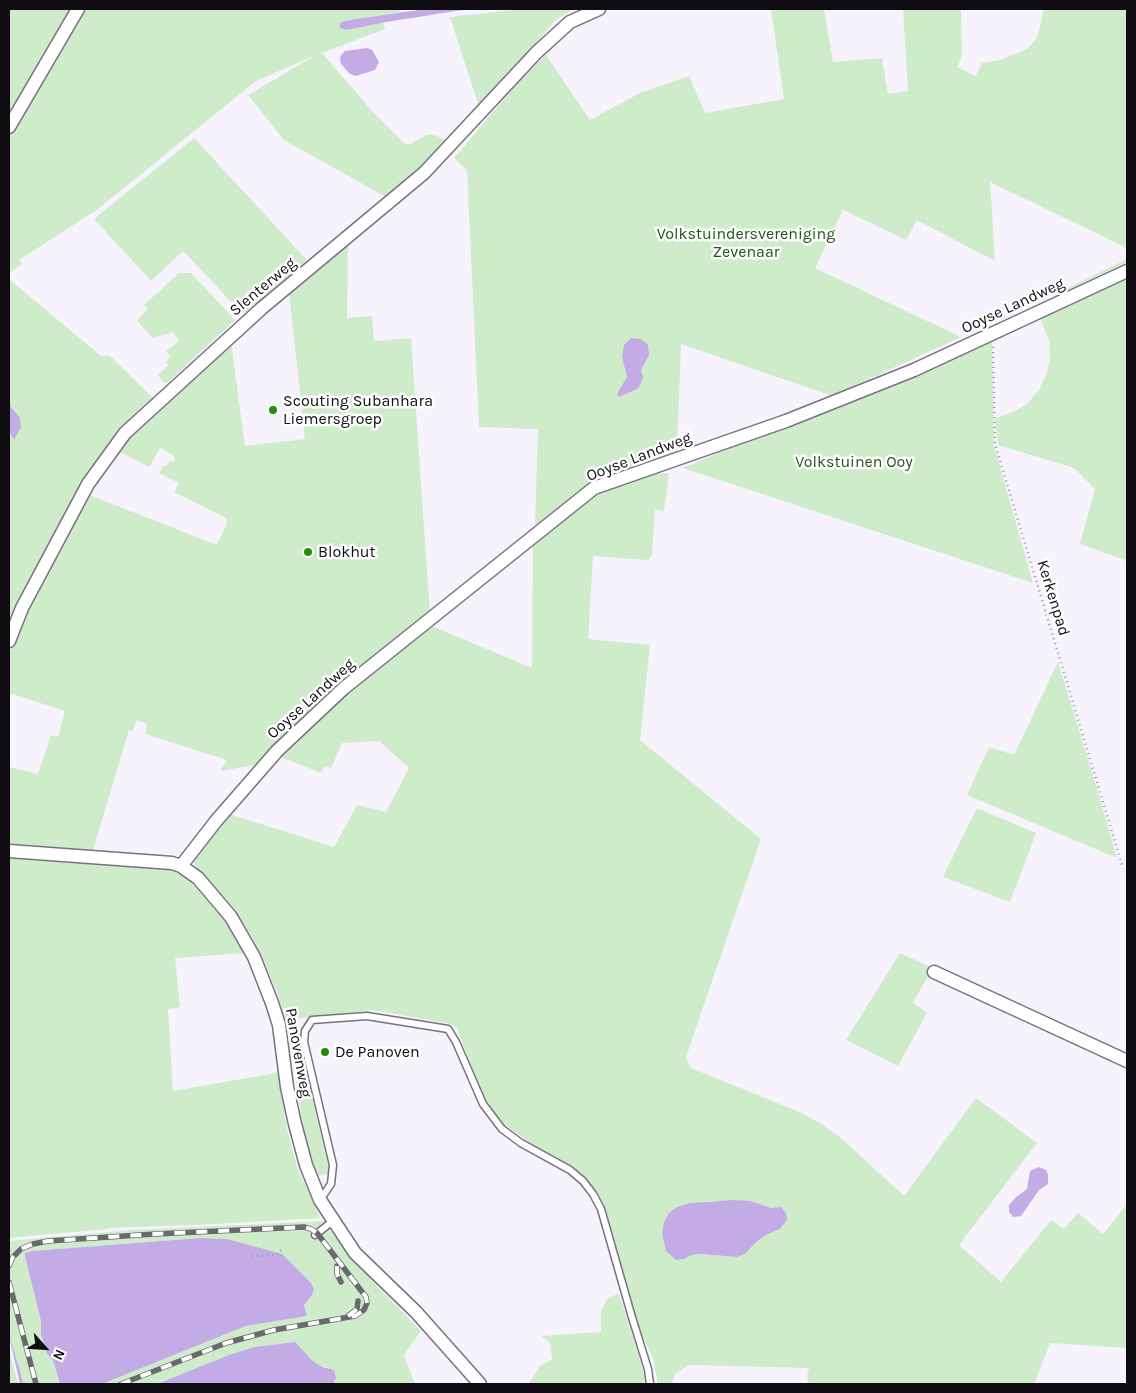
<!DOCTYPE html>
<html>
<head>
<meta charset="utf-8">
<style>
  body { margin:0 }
  #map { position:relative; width:1136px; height:1393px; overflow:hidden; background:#f6f3fd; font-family:Karla,sans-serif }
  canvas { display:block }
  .frame { position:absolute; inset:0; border:10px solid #0f0d12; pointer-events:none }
  .north { position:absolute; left:20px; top:1323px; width:50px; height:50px; -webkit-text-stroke:4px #fff; paint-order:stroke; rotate:116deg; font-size:14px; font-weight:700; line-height:20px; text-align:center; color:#0f0d12 }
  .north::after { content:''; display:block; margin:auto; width:18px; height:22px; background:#0f0d12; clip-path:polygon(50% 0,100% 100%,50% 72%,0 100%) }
</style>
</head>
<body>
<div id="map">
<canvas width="1136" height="1393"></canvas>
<div class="frame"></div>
<div class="north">N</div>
</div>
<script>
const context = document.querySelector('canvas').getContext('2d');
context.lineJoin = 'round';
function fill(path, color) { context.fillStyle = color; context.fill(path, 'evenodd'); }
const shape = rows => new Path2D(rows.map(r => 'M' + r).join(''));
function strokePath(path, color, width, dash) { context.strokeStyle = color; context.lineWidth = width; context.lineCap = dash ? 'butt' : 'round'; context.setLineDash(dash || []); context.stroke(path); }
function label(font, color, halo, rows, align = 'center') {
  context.font = font + ' Karla,sans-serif'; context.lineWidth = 5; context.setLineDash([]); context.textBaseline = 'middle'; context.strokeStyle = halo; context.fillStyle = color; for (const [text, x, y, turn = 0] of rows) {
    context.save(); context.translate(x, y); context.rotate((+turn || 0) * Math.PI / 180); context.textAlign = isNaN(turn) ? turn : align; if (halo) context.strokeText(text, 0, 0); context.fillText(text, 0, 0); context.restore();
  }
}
fill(shape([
  [9,9,72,9,9,116],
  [82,9,400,9,401,12,355,19,341,22,339,27,345,30,383,22,385,29,322,53,373,112,405,144,411,144,426,135,433,134,445,140,446,142,428,162,386,197,284,140,248,95,316,55,256,81,98,209,19,260,22,264,9,273,9,135],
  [522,9,573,9,556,20,479,107,450,17],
  [771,9,824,9,833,62,882,58,888,94,908,91,903,9,961,9,962,56,957,67,976,76,982,63,1000,60,1027,49,1037,38,1044,9,1124,9,1127,15,1127,248,990,182,995,261,917,220,906,240,843,210,815,268,961,337,832,396,681,344,677,451,591,487,535,527,538,429,479,427,467,170,454,158,516,85,546,55,590,120,640,93,689,76,705,113,784,99],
  [194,138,307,260,248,312,241,312,237,308,183,251,151,281,94,219],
  [348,241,347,318,372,316,374,341,411,338,430,614,344,683,255,765,220,771,227,760,145,734,147,724,136,720,133,731,129,730,93,850,9,844,9,767,38,774,51,735,58,737,65,711,9,693,9,654,28,610,87,494,217,545,227,523,226,518,174,492,179,483,159,473,164,465,166,466,168,462,175,461,173,455,160,448,149,467,118,451,141,424,231,342,245,446,305,439,289,292],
  [1127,259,1127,262,1058,295,1056,294],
  [1127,270,1127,561,1080,544,1095,489,1074,468,998,445,995,419,1015,411,1027,404,1039,390,1047,373,1050,359,1049,340,1037,312],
  [179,273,191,273,235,320,167,383,163,382,158,375,169,365,166,362,170,357,166,351,179,341,173,332,153,338,137,321,148,309,144,305],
  [9,279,101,356,110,356,153,398,136,412,114,437,88,472,74,500,14,609,9,622],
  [992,337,994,446,1033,583,683,468],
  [669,473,664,512,655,509,652,555,648,560,593,556,588,639,650,645,640,740,761,839,686,1057,691,1068,802,1113,823,1125,841,1138,904,1196,976,1098,1037,1143,959,1245,1001,1282,1051,1220,1064,1229,1078,1213,1103,1234,1127,1204,1127,1348,1050,1343,1034,1384,809,1384,807,1376,809,1368,689,1365,675,1374,672,1384,657,1384,657,1379,653,1358,639,1329,604,1210,594,1191,552,1157,506,1126,491,1111,481,1093,457,1028,451,1024,372,1010,285,1020,278,995,267,968,253,939,236,912,196,867,194,861,195,853,226,813,334,847,357,805,386,812,409,768,379,741,342,743,331,768,325,766,321,773,278,756,343,692,427,624,532,668,533,540,586,498,635,474],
  [709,1201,751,1201,771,1208,781,1207,780,1229,766,1235,756,1242,744,1254,737,1257,701,1254,691,1255,677,1207],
  [1058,662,1096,785,1117,858,967,795,989,747,1014,755],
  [977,808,1036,833,1010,902,943,877],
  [9,856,166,867,181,872,207,898,224,918,245,953,175,958,180,1007,168,1009,173,1091,276,1073,279,1074,287,1129,297,1167,320,1218,197,1225,108,1228,107,1229,9,1238],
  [900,953,933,968,913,1002,927,1013,898,1066,846,1040],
  [299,1026,304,1064,330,1173,317,1176,304,1131,288,1028],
  [325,1221,328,1228,377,1286,421,1331,404,1355,415,1384,333,1384,336,1378,327,1367,322,1367,313,1361,294,1342,254,1347,229,1355,157,1384,102,1384,246,1326,307,1316,304,1305,312,1295,227,1239,200,1238,32,1251,25,1253,25,1257,41,1321,41,1335,47,1354,53,1360,60,1384,21,1384,9,1337,9,1241,132,1230],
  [619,1294,641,1362,645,1379,644,1384,528,1384,541,1365,552,1360,550,1343,541,1336,601,1332,601,1311,605,1303,609,1297],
  [9,1348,12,1361,18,1384,9,1384]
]), '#cfecca');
fill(shape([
  [426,9,469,9,386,22,352,29,345,30,339,27,341,22,355,19],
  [367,48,372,50,379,62,375,70,356,76,350,74,341,64,340,58,342,54,345,51],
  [631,338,641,339,648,345,649,355,641,370,643,377,640,385,637,389,619,397,617,394,627,377,622,357,624,345],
  [9,405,20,418,21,427,14,440,9,431],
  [1039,1167,1046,1170,1048,1175,1048,1184,1039,1190,1021,1216,1013,1217,1009,1212,1009,1205,1016,1197,1027,1189,1030,1171],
  [734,1200,751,1201,771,1208,781,1207,786,1213,787,1220,780,1229,766,1235,756,1242,745,1254,737,1257,701,1254,691,1255,684,1259,676,1260,666,1251,662,1234,664,1222,669,1213,677,1207,690,1203],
  [200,1238,227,1239,282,1254,311,1283,314,1289,312,1295,304,1305,307,1316,246,1326,102,1384,60,1384,53,1360,47,1354,41,1335,41,1321,25,1257,25,1253,32,1251],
  [9,1335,20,1371,23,1384,20,1384],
  [295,1342,313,1361,322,1367,334,1370,336,1378,333,1384,157,1384,229,1355,254,1347]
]), '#c3ace6');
const service = shape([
  [320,1200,331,1184,333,1165,304,1042,305,1031,312,1020,367,1016,448,1029,456,1042,483,1104,502,1129,521,1143,570,1170,583,1181,593,1194,601,1209,631,1314,648,1369,650,1384],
  [315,1235,333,1221]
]);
const minor = shape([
  [9,127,78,9],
  [9,641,22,608,88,484,125,433,262,308,424,173,537,52,570,22,599,9],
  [9,851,172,863,181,866,198,878,231,917,254,957,272,1003,279,1025,287,1087,295,1124,306,1165,320,1200,355,1253,416,1312,480,1384],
  [181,866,216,821,277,751,344,688,594,488,786,421,914,370,1127,271],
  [934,972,1127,1061]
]);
strokePath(service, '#777180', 9);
strokePath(minor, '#777180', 15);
strokePath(shape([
  [993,347,995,444,1122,865],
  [252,1256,276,1255,283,1248]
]), '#98969e', 2.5, [1, 4]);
strokePath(service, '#fff', 6);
strokePath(minor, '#fff', 12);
const rail = shape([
  [9,1266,13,1257,21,1249,33,1244,48,1241,155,1234,304,1227,311,1229,317,1233,366,1297,367,1303,364,1310,355,1316,274,1330,226,1343,121,1384],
  [337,1266,337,1274,341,1282],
  [9,1282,36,1384],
  [348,1316,357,1309,358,1301]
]);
strokePath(rail, '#6b6970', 5.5);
strokePath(rail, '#fff', 4, [11]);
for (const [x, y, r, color] of [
  [273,410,5,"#238c0b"],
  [308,552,5,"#238c0b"],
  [325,1052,5,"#238c0b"]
]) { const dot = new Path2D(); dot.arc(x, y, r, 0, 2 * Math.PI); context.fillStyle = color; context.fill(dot); strokePath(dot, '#fff', 2); }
label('16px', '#1e5614', '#fff', [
  ["Volkstuindersvereniging",746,234],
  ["Zevenaar",746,252],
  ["Volkstuinen Ooy",854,462]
]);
label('16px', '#0f0d12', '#fff', [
  ["Slenterweg",263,287,-40],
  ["Ooyse Landweg",1013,306,-25],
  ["Ooyse Landweg",639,457,-21],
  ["Kerkenpad",1053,598,73],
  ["Ooyse Landweg",311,699,-42],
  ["Panovenweg",298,1053,80]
]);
label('16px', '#0f0d12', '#fff', [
  ["Scouting Subanhara",283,401],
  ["Liemersgroep",283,419],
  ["Blokhut",318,552],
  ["De Panoven",335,1052]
], 'left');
</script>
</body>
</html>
